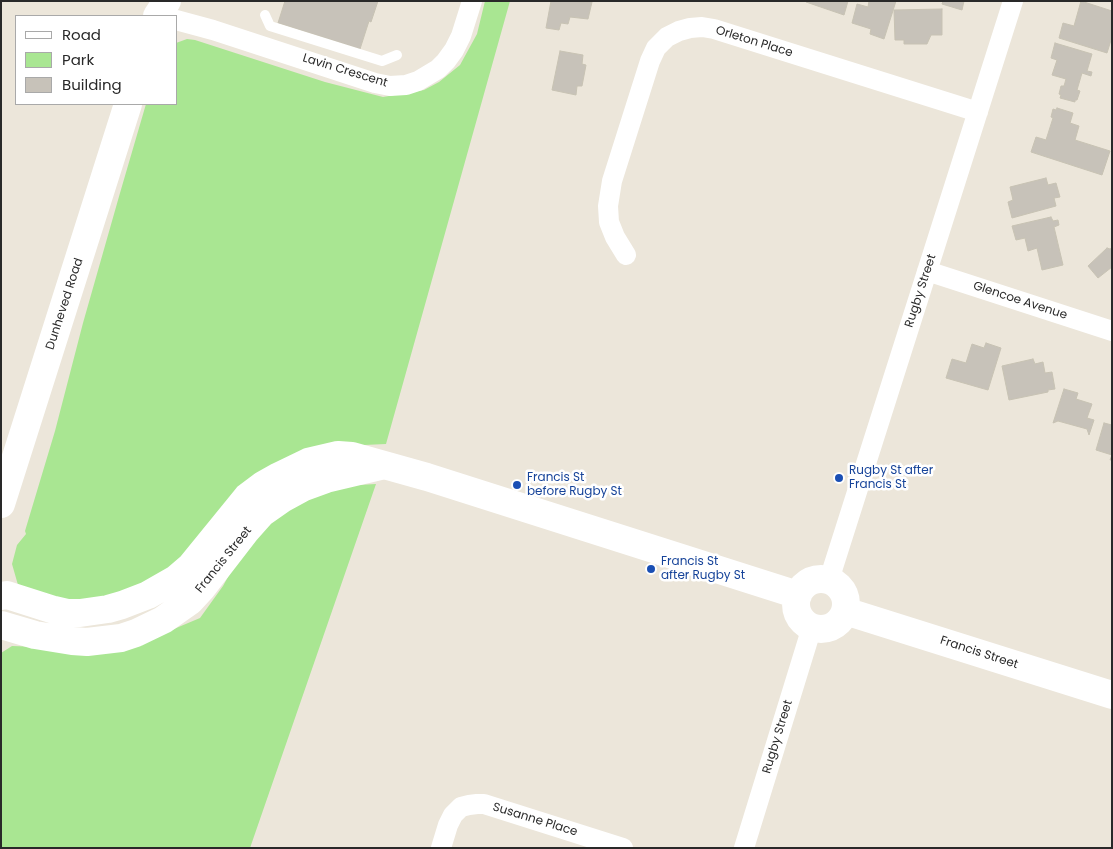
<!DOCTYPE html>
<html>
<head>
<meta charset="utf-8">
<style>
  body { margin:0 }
  #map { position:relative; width:1113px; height:849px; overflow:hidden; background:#ece6da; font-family:Poppins,sans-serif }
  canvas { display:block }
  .frame { position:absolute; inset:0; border:2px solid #292929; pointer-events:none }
  .legend { position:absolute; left:15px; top:15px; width:162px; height:90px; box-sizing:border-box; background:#fff; border:1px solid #a9a9a9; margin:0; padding:6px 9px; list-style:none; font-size:15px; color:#292929 }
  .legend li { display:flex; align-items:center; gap:10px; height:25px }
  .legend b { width:25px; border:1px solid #a9a9a9 }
</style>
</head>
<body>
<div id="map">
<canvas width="1113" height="849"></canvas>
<div class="frame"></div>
<ul class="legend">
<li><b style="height:6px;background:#fff"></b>Road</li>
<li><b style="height:14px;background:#a9e692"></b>Park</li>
<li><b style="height:14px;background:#c7c2b9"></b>Building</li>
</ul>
</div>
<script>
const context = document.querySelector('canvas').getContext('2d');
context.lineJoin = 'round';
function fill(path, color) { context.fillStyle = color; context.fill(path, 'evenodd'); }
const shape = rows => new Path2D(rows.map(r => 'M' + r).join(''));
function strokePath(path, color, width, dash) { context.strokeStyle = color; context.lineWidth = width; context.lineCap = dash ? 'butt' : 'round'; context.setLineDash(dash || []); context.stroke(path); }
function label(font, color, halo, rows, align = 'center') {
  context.font = font + ' Poppins,sans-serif'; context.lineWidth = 5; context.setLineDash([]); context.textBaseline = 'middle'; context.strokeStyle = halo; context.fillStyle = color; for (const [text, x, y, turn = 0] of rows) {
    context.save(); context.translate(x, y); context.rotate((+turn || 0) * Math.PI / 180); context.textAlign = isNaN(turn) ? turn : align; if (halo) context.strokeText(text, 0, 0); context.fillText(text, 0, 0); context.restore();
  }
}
fill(shape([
  [485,1,510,1,386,444,320,447,159,578,103,600,73,604,18,585,12,564,17,545,26,534,25,531,55,431,83,323,120,193,146,104,176,104,176,43,187,39,195,40,325,82,383,97,424,90,439,82,460,65,477,34],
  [376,484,250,848,1,848,1,653,12,646,124,650,200,618,223,586,240,555,271,520,305,495,341,486]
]), '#a9e692');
const building = shape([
  [285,1,378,1,371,22,369,21,360,49,278,23,285,1],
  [551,1,592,2,588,19,570,17,568,24,561,23,559,30,546,28,551,1],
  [806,1,848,1,844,15,806,2,806,1],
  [869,1,896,1,884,39,870,34,871,29,852,23,857,4,868,7,869,1],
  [943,1,964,1,962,10,942,4,943,1],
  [1081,1,1112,11,1112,37,1107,53,1059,38,1063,23,1074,26,1081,1],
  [942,9,942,35,931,35,927,44,904,44,904,40,895,40,894,10,942,9],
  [1055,43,1092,54,1087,71,1092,72,1091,76,1082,73,1077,90,1080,91,1077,100,1075,100,1075,102,1060,98,1061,95,1059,94,1061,86,1064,86,1066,79,1052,75,1057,60,1051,58,1055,43],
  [560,51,583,55,582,64,586,65,582,86,577,86,576,95,552,90,560,51],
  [1057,108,1073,113,1070,123,1079,126,1075,140,1110,151,1102,175,1031,152,1036,137,1046,140,1053,118,1051,117,1053,109,1056,110,1057,108],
  [1046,178,1048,185,1056,183,1060,197,1054,198,1056,206,1012,218,1008,202,1013,200,1010,187,1046,178],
  [1051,217,1053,221,1058,220,1059,225,1054,227,1063,265,1042,270,1037,248,1028,251,1025,238,1016,240,1012,226,1051,217],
  [1107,248,1110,249,1112,248,1112,267,1098,278,1088,266,1107,248],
  [986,343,1001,348,988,390,946,378,952,359,966,363,972,344,984,348,986,343],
  [1033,359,1035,364,1043,362,1045,373,1052,372,1055,389,1048,390,1048,392,1009,400,1002,366,1033,359],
  [1064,389,1078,393,1076,399,1092,404,1087,418,1094,420,1089,435,1087,429,1058,421,1053,423,1064,389],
  [1104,423,1112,425,1112,460,1110,460,1112,455,1096,450,1104,423]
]);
fill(building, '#c7c2b9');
strokePath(building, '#c7c2b3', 1);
strokePath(shape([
  [265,15,270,26,382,61,397,55]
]), '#fff', 10);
strokePath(shape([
  [176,20,213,30,375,83,390,86,406,85,418,81,438,69,446,61,454,50,461,36,472,1],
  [626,255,615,237,609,222,608,206,612,181,650,61,656,48,667,37,679,31,690,28,702,27,714,29,978,112],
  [927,271,1112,331],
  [829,580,1013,1],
  [441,848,448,825,453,815,461,807,469,805,477,804,484,804,623,848],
  [744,848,812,627]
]), '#fff', 20);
strokePath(shape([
  [157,16,167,1],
  [1,504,128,104],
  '796 604a25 25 0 1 1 50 0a25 25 0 1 1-50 0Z',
  [1,596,7,595,54,610,67,613,80,613,108,609,122,605,148,595,176,579,190,567,247,497,263,485,279,476,308,462,338,455,352,456,427,477,798,595],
  [845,611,1112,695],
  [1,625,35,635,72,641,87,642,121,638,136,633,163,620,190,601,202,588,246,531,262,513,282,499,304,487,326,479,381,466]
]), '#fff', 28);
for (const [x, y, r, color] of [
  [839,478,5,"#1a4fb4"],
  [517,485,5,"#1a4fb4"],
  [651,569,5,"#1a4fb4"]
]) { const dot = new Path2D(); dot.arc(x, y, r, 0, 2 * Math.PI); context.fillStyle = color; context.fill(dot); strokePath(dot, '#fff', 2); }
label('12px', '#292929', '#fff', [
  ["Orleton Place",754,42,17],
  ["Lavin Crescent",345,71,17],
  ["Rugby Street",921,291,-72],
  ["Glencoe Avenue",1020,301,18],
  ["Dunheved Road",65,304,-72],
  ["Francis Street",224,560,-51],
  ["Francis Street",979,653,18],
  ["Rugby Street",778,737,-73],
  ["Susanne Place",535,820,17]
]);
label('12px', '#164399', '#fff', [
  ["Rugby St after",849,471],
  ["Francis St",849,485],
  ["Francis St",527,478],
  ["before Rugby St",527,492],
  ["Francis St",661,562],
  ["after Rugby St",661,576]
], 'left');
</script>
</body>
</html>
